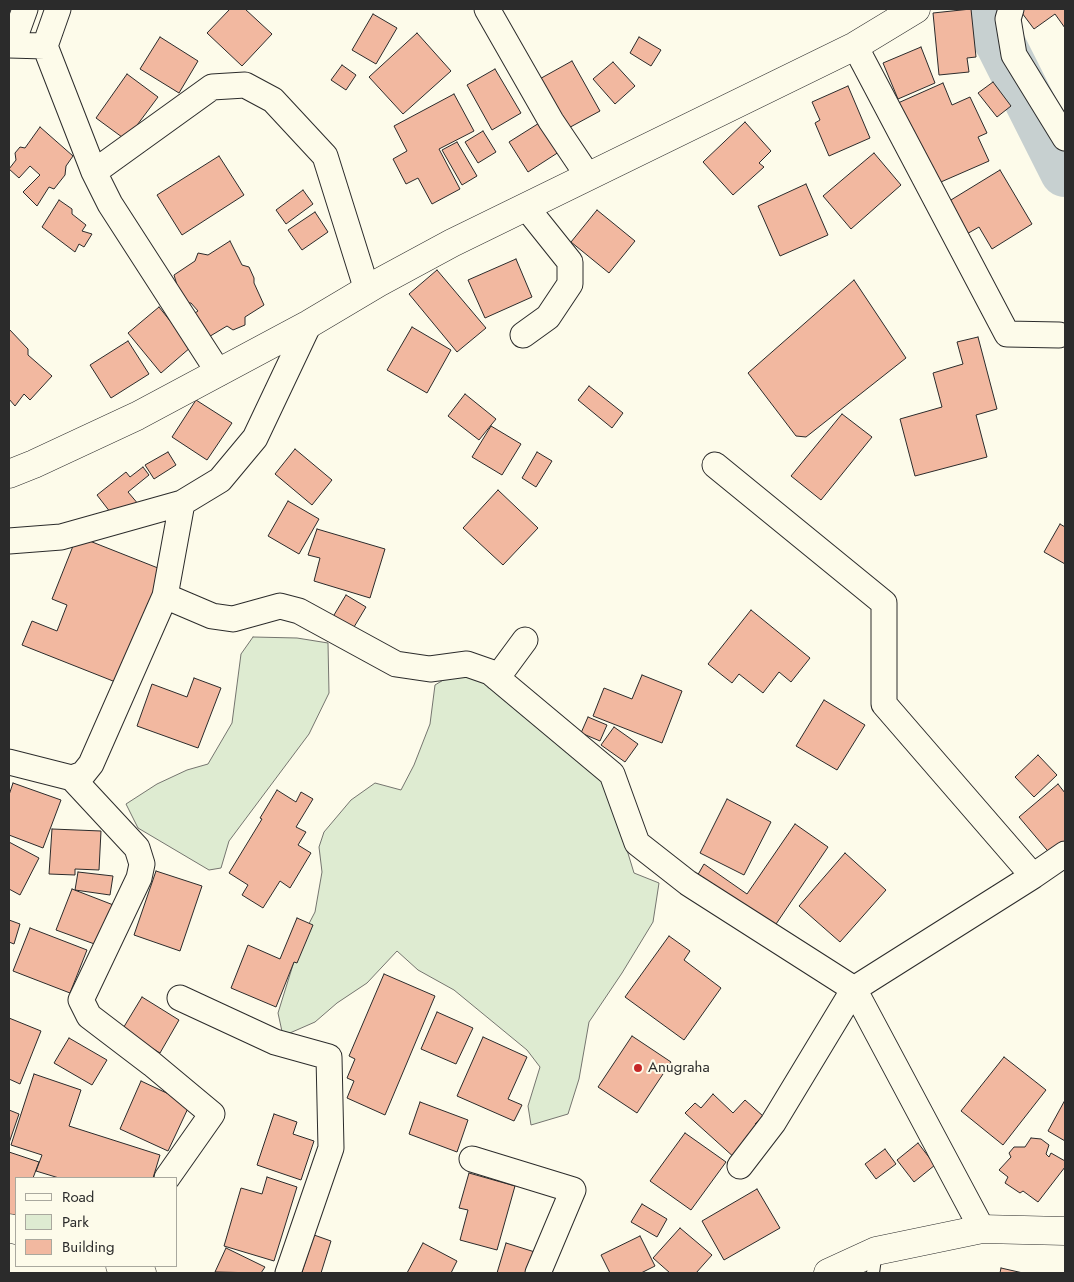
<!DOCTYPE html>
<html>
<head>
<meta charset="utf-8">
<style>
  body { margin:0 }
  #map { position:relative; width:1074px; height:1282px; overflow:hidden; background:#fdfbea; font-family:Jost,sans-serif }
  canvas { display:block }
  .frame { position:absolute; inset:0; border:10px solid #2b2b2b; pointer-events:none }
  .legend { position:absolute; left:15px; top:1177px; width:162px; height:90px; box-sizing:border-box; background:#fdfbea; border:1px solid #a9a89e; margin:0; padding:6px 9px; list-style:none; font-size:15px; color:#2b2b2b }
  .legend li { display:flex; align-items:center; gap:10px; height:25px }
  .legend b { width:25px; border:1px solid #a9a89e }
</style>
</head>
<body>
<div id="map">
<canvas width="1074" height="1282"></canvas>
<div class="frame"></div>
<ul class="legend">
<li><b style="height:6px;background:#fdfbea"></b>Road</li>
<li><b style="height:14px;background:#deebd1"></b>Park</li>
<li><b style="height:14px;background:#f2b8a0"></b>Building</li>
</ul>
</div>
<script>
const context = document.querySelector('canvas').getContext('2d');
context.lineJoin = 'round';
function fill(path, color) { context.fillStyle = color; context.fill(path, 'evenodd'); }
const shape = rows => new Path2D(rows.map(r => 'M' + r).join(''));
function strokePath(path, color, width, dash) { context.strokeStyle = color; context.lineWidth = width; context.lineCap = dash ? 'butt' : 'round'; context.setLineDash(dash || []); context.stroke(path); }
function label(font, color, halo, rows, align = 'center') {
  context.font = font + ' Jost,sans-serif'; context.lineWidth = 4; context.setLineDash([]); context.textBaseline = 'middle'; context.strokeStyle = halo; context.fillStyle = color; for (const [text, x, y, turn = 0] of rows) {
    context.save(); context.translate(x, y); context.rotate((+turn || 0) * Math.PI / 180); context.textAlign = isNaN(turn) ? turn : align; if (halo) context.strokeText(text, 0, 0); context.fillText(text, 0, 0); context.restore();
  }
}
const green = shape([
  [253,637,297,638,328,643,329,693,309,734,229,841,221,868,209,870,138,828,126,804,157,784,187,770,208,764,232,723,241,654,253,637],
  [465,667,598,755,634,873,659,883,653,922,622,973,589,1022,579,1079,568,1114,531,1125,528,1106,540,1067,527,1050,454,990,418,970,397,951,367,983,337,1003,315,1022,283,1036,278,1013,301,939,315,912,322,872,319,847,324,832,351,800,375,783,401,790,414,765,430,724,435,685,465,667]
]);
fill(green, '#deebd1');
strokePath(green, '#74746e', 1);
strokePath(shape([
  [979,9,1000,43,1065,172]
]), '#c7d0d0', 50);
const building = shape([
  [230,9,245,9,272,34,242,66,207,33,230,9],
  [971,9,976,57,967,58,969,72,939,75,933,13,971,9],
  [1019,9,1065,9,1065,28,1055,14,1034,29,1019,9],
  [373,14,397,28,376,64,352,50,373,14],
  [417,33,451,71,403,114,369,77,417,33],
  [160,37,198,61,179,93,140,69,160,37],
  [639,37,661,50,651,66,630,53,639,37],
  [921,47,935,83,898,99,883,63,921,47],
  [572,61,600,111,563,131,536,81,572,61],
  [613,62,635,86,615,104,593,79,613,62],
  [342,65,356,75,346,90,331,80,342,65],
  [495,69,521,113,492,130,467,85,495,69],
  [127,74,158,97,126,140,96,118,127,74],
  [993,82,1011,106,997,117,978,93,993,82],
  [943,83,952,105,970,97,987,133,978,137,989,161,934,185,898,103,943,83],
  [848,86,870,138,829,156,815,123,820,120,812,102,848,86],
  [454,94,474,131,439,149,460,189,432,204,418,178,406,184,393,159,407,151,394,126,454,94],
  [544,120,562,150,528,172,509,142,544,120],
  [745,122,771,151,759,163,764,167,733,195,703,162,745,122],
  [40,127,73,156,66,166,65,175,54,189,49,187,37,206,23,192,40,175,30,166,19,178,9,169,16,160,15,153,20,147,25,148,40,127],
  [483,131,496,152,478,163,465,142,483,131],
  [457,142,477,176,462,185,442,150,457,142],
  [874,153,901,185,851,229,823,196,874,153],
  [219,156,244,195,182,235,157,195,219,156],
  [1000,170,1032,224,992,249,979,227,965,235,946,203,1000,170],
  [806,184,828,235,780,256,758,206,806,184],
  [303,190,313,204,286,224,276,210,303,190],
  [59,200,72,209,72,214,86,225,82,231,92,234,84,247,79,244,75,252,42,227,59,200],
  [597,210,635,241,609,273,571,242,597,210],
  [315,212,328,232,302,250,288,230,315,212],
  [230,241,242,265,249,267,254,278,254,283,264,305,245,317,245,325,233,330,227,326,207,338,195,313,198,311,191,303,183,303,177,291,177,285,174,275,195,261,198,253,208,255,230,241],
  [516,259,532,297,485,318,468,280,516,259],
  [437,270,486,328,457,352,409,294,437,270],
  [854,280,906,358,806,437,796,436,748,373,854,280],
  [159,307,191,347,161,373,128,333,159,307],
  [412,327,451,350,427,393,387,370,412,327],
  [9,329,28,349,28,355,52,376,30,400,24,394,15,406,9,399,9,329],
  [978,337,997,409,976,415,987,457,915,476,900,419,942,407,933,373,963,364,957,342,978,337],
  [128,341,149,374,111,398,90,365,128,341],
  [589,386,623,413,612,428,578,400,589,386],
  [465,394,496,419,479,440,448,416,465,394],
  [196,400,232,423,207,460,172,437,196,400],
  [842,414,872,437,821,500,791,476,842,414],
  [491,426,521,444,502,475,472,457,491,426],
  [295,449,332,480,312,505,275,474,295,449],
  [168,452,176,465,154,479,145,465,168,452],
  [537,452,552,461,536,487,522,478,537,452],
  [143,467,149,475,128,492,139,505,117,521,97,495,126,472,130,477,143,467],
  [498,490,538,528,503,565,463,528,498,490],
  [288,501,319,519,299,554,268,536,288,501],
  [1060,524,1065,527,1065,564,1044,552,1060,524],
  [317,529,385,549,370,598,314,581,320,558,308,555,317,529],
  [77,536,163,570,118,683,22,645,32,621,57,631,67,605,52,599,77,536],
  [346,595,366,607,351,632,331,620,346,595],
  [751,610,810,658,791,682,779,672,763,693,739,674,732,683,708,664,751,610],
  [642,675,682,691,662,743,593,716,604,688,632,699,642,675],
  [194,678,221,688,198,748,137,726,152,684,187,697,194,678],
  [824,700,865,725,837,770,796,746,824,700],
  [588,717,607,725,600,741,581,733,588,717],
  [614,727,638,744,625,762,601,745,614,727],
  [1038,755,1057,775,1034,797,1015,777,1038,755],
  [13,783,61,800,43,848,9,835,9,795,13,783],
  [1058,784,1065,793,1065,844,1052,856,1019,817,1058,784],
  [277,790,296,802,301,792,313,799,296,827,306,832,298,845,311,853,290,888,280,881,263,908,242,895,248,885,229,873,262,819,260,818,277,790],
  [727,799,771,822,744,875,700,853,727,799],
  [795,824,828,847,772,930,696,878,704,864,747,894,795,824],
  [52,829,101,831,99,870,75,869,75,875,49,874,52,829],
  [9,842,39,858,20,895,9,889,9,842],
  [845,853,886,890,840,942,799,906,845,853],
  [156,871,202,886,180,951,134,935,156,871],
  [78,872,113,876,110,895,75,890,78,872],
  [72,889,116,906,100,946,56,930,72,889],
  [297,918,313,925,297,963,294,962,276,1007,231,988,248,945,280,959,297,918],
  [9,920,20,924,14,944,9,942,9,920],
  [30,928,87,950,70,993,13,971,30,928],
  [669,936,690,951,684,960,721,988,684,1040,625,997,669,936],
  [384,974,435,996,385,1115,347,1098,354,1081,347,1078,355,1059,349,1056,384,974],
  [142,997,179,1020,160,1053,122,1030,142,997],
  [437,1012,473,1028,456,1064,421,1049,437,1012],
  [9,1018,41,1031,20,1084,9,1079,9,1018],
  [632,1036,671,1062,637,1113,598,1087,632,1036],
  [483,1037,527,1057,508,1099,522,1105,514,1121,457,1096,483,1037],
  [69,1038,107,1060,92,1085,54,1063,69,1038],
  [1004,1057,1046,1090,1003,1145,961,1111,1004,1057],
  [34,1074,81,1090,69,1126,160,1155,153,1178,59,1178,36,1171,42,1155,11,1145,34,1074],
  [141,1081,190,1104,168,1151,120,1129,141,1081],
  [713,1094,733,1113,745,1100,763,1116,755,1124,761,1130,736,1159,685,1113,695,1103,701,1108,713,1094],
  [1065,1100,1065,1141,1048,1131,1065,1100],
  [420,1102,468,1120,457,1152,409,1134,420,1102],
  [9,1110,19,1114,9,1143,9,1110],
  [274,1114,297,1122,293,1134,314,1141,301,1180,257,1165,274,1114],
  [685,1133,726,1162,691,1210,650,1181,685,1133],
  [1031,1138,1041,1139,1049,1145,1046,1154,1049,1157,1051,1153,1065,1161,1065,1167,1038,1202,1023,1191,1020,1193,1005,1183,1008,1177,999,1170,1011,1157,1009,1153,1014,1147,1025,1147,1031,1138],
  [918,1143,935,1165,914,1182,897,1160,918,1143],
  [885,1149,896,1164,876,1179,865,1164,885,1149],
  [9,1152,39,1162,33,1178,16,1178,16,1224,9,1221,9,1152],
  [469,1173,515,1186,497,1250,460,1240,468,1210,459,1208,469,1173],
  [267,1177,297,1187,274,1261,224,1246,241,1188,262,1194,267,1177],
  [757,1189,780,1228,724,1260,702,1221,757,1189],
  [642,1204,667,1219,657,1237,631,1222,642,1204],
  [680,1228,712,1255,696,1273,670,1273,653,1258,680,1228],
  [314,1235,331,1241,321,1273,305,1273,302,1272,314,1235],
  [640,1236,655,1266,641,1273,610,1273,601,1255,640,1236],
  [423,1243,457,1261,451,1273,407,1273,423,1243],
  [506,1243,538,1253,532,1273,497,1273,506,1243],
  [226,1248,265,1267,261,1273,215,1272,226,1248],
  [1001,1268,1023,1273,1000,1273,1001,1268]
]);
fill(building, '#f2b8a0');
strokePath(building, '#2b2b2b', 1);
const service = shape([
  [873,1273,876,1251]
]);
const minor = shape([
  [487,9,551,121,588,176],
  [1011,9,1008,19,1014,55,1065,138],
  [9,45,45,46,94,172,110,204,219,373],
  [12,45,25,9],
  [45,46,58,9],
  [855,46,1007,334,1059,335],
  [94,172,212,87,245,85,273,100,325,156,367,290],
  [523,335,548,317,570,284,570,262,526,207],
  [9,541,61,537,182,503],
  [165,596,212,616,233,619,280,606,299,611,396,664,430,669,467,664,490,672,612,774,637,843,688,883,854,989,1033,876,884,704,884,603,715,465],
  [497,678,525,640],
  [9,762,72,778,83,774,91,764,165,596,182,503,220,480,255,438,309,324],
  [72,778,137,848,142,864,139,878,81,1000,89,1016,152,1064,212,1114,167,1178],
  [1033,876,1065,854],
  [854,989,982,1229],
  [180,998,275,1042,329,1057,331,1148,288,1273],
  [472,1159,573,1190,538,1273],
  [740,1166,773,1123,854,989]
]);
const tertiary = shape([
  [9,1228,16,1230],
  [120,1266,142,1273],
  [828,1273,876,1251,982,1229,1065,1231]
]);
const secondary = shape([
  [9,474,34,464,137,416,309,324,378,283,452,243,855,46,916,9]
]);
strokePath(service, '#2b2b2b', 14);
strokePath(minor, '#2b2b2b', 27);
strokePath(tertiary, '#2b2b2b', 29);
strokePath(secondary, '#2b2b2b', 29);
strokePath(service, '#fdfbea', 12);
strokePath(minor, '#fdfbea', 25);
strokePath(tertiary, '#fdfbea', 28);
strokePath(secondary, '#fdfbea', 28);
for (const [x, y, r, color] of [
  [638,1068,5,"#c62828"]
]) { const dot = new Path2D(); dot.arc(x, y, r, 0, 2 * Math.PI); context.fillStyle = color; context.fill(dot); strokePath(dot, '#fdfbea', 2); }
label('15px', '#2b2b2b', '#fdfbea', [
  ["Anugraha",648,1068]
], 'left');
</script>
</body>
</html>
